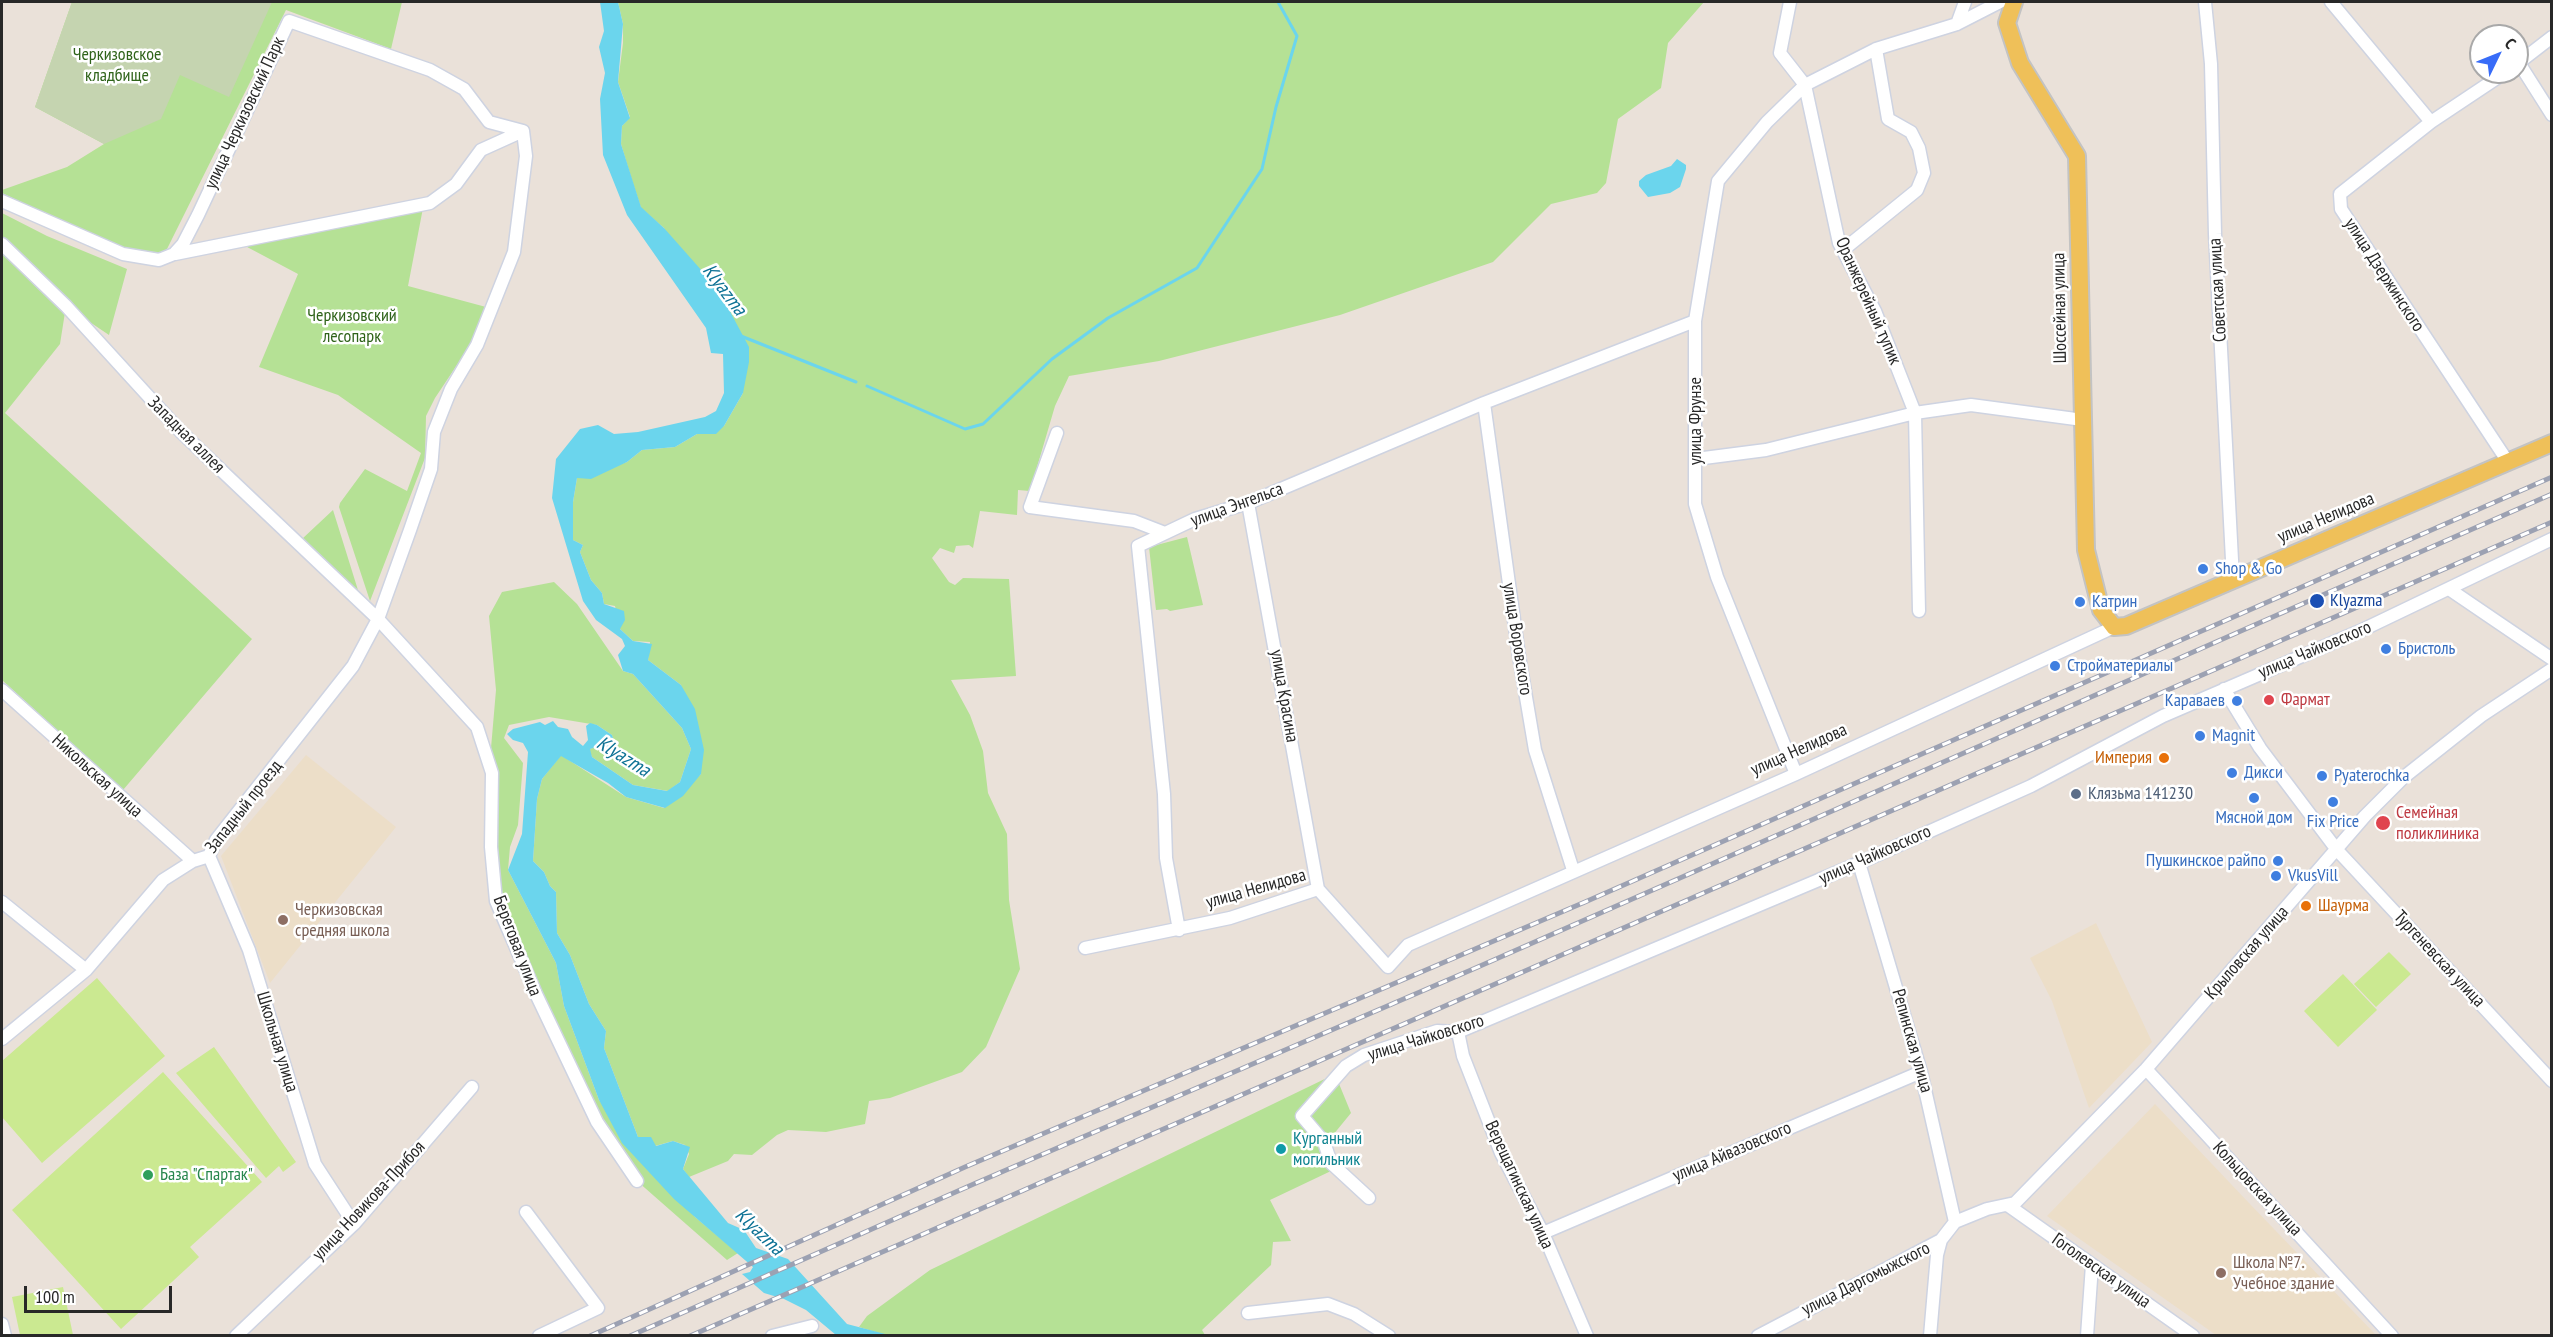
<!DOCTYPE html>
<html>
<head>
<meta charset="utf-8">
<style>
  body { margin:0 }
  #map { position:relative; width:2553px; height:1337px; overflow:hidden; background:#eae1d9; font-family:"PT Sans Narrow",sans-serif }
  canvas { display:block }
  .frame { position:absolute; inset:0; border:3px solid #282828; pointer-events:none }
  .north { position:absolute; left:2469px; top:24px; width:60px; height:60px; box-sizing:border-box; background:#fff; border:2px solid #a9a9a9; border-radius:50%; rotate:47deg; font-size:16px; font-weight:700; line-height:24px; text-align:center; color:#282828 }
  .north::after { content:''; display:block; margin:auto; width:21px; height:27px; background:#386cf8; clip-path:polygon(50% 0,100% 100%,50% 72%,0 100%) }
  .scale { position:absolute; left:24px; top:1286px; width:148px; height:27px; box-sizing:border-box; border:3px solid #282828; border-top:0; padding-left:8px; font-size:18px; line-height:21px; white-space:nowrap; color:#282828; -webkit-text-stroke:4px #fff; paint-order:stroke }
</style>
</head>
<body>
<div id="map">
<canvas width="2553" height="1337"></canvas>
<div class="frame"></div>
<div class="north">С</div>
<div class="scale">100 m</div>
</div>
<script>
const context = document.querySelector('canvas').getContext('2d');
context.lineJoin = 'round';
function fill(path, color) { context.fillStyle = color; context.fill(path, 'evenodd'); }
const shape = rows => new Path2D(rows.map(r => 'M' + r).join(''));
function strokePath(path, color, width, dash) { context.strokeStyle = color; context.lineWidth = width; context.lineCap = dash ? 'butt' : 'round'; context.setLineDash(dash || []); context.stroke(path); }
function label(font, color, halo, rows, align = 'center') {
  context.font = font + ' "PT Sans Narrow",sans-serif'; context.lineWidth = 5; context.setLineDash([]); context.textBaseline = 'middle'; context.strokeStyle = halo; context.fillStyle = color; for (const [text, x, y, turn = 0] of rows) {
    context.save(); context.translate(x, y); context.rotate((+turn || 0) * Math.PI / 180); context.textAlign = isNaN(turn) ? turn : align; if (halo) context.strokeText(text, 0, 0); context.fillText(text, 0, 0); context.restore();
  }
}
fill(shape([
  [306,755,396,827,270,983,221,856],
  [2096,923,2152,1042,2089,1108,2052,1001,2030,958],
  [2155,1104,2249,1203,2376,1335,2216,1335,2047,1216]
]), '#ecdec8');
fill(shape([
  [72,2,402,2,391,49,286,10,164,255,125,248,79,230,2,193,2,190,67,167,104,144,35,107],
  [618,2,1704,2,1668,43,1661,88,1618,119,1606,183,1597,193,1551,204,1493,262,1340,315,1159,361,1069,376,1055,406,1030,491,1018,490,1017,515,980,511,973,548,969,545,956,546,954,553,940,548,932,558,949,582,955,585,963,578,1009,579,1016,676,951,680,970,715,983,751,988,793,1007,834,1009,900,1020,969,986,1047,962,1072,890,1098,869,1101,865,1124,826,1132,788,1130,777,1135,752,1155,734,1154,728,1161,689,1177,683,1169,689,1154,685,1145,673,1141,655,1146,638,1137,604,1048,606,1031,589,1004,570,955,557,933,556,892,550,886,544,872,533,861,537,799,542,779,561,755,626,797,664,808,701,774,681,685,648,660,650,642,633,641,620,629,615,606,604,604,602,593,591,580,580,552,583,545,573,540,573,502,577,478,627,462,642,450,675,447,697,434,724,426,743,393,664,228,641,208,631,177,621,144,622,126,630,117,618,82,623,43,623,24],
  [423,208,408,286,486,307,471,344,435,398,426,416,425,458,370,601,339,507,340,503,365,469,407,491,421,453,338,395,259,367,298,274,232,239],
  [2,213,47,236,127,269,109,335,66,306,60,344,5,413,252,639,123,790,2,680],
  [333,510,362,603,302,539],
  [1187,537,1203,605,1170,611,1167,609,1156,610,1149,547],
  [554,582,577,604,623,671,633,674,682,728,691,749,680,782,668,791,633,785,592,757,589,749,596,747,616,751,612,735,597,725,549,717,509,725,504,738,523,763,518,825,510,847,508,870,556,963,564,1006,599,1100,695,1217,738,1253,727,1260,637,1181,597,1122,496,901,488,783,496,690,489,616,502,592],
  [1335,1074,1351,1113,1324,1146,1331,1171,1270,1200,1291,1241,1273,1242,1271,1265,1202,1330,1205,1335,889,1336,859,1327,867,1316,930,1270]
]), '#b5e195');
fill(shape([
  [72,2,272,2,229,97,180,75,161,119,104,144,35,107]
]), '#c5d4b0');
fill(shape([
  [2389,952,2411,974,2376,1007,2354,984],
  [2343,974,2377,1010,2338,1047,2304,1011],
  [97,978,165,1056,42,1163,2,1117,2,1061],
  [214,1047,296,1162,283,1172,279,1166,266,1178,176,1073],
  [163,1072,262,1182,190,1247,199,1257,121,1329,12,1210],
  [63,1287,73,1335,20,1335,12,1297]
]), '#cbe991');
fill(shape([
  [600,2,618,2,623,24,618,82,630,118,622,126,621,144,641,207,664,228,718,289,749,347,749,362,743,393,724,426,716,434,697,434,675,447,642,450,627,462,591,479,577,478,573,502,573,540,583,545,580,552,591,580,602,593,604,604,624,611,625,620,620,629,633,641,652,644,648,660,681,685,695,709,704,750,701,774,683,796,665,808,626,797,608,783,561,756,542,779,537,799,533,861,544,872,550,886,556,892,557,933,570,955,589,1004,606,1031,604,1048,638,1137,651,1137,656,1146,673,1141,690,1147,683,1169,728,1223,744,1230,756,1248,788,1259,847,1324,889,1335,836,1335,806,1310,784,1299,764,1293,742,1274,750,1272,753,1267,674,1199,622,1143,599,1100,564,1006,556,963,508,870,522,834,528,752,523,743,513,740,507,734,513,729,540,722,545,725,553,721,558,727,568,729,572,737,583,746,588,740,586,726,590,723,597,725,612,735,617,751,612,754,596,747,590,749,592,757,633,785,667,791,680,782,691,749,682,728,633,674,623,671,618,655,625,646,622,639,596,620,583,601,552,498,556,459,580,429,598,425,614,434,638,432,705,417,716,411,724,393,723,354,711,353,706,328,627,215,603,155,600,99,605,73,599,47,604,31],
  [1677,159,1686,165,1686,169,1680,187,1670,193,1648,197,1639,186,1639,181,1646,175,1671,166]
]), '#6bd5ed');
strokePath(shape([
  [741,336,856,382],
  [867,386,965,429,983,424,1052,359,1108,318,1197,268,1262,169,1276,107,1297,36,1278,2]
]), '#6bd5ed', 3);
const minor = shape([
  [1790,2,1780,53,1805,85,1839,243,1875,311,1915,413,1919,611],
  [2205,2,2211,64,2215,234,2233,579],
  [2331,2,2431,122,2340,194,2341,209,2508,462],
  [1957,24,1965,2],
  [2519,63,2552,115],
  [2517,64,2552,37],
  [2431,122,2506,72],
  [2,201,123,254,159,260,174,254,183,244,198,215,289,21,430,70,464,89,489,122,523,131,526,156,514,252,477,345,451,389,434,432,431,469,410,530,378,619,353,666,216,840,209,856,193,861,163,880,86,970,2,1039],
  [2,244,66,306,181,432,378,619,477,727,492,773,491,847,496,901,536,994,597,1122,637,1181],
  [1843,250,1917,190,1924,173,1919,148,1911,132,1888,119,1876,49],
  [175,254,430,203,456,184,481,150,523,131],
  [1484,403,1519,656,1535,750,1573,870],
  [1057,433,1030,507,1134,521,1165,533],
  [1696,459,1766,450,1915,413,1971,405,2083,420],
  [1248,503,1318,889],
  [2449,589,2552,659],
  [2224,689,2260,748,2337,850,2552,1081],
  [2,690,193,861],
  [1796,774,1717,577,1695,504,1695,321,1718,181,1767,122,1805,85,1876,49,1957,24,2000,2],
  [209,856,249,950,315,1164,354,1224],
  [1859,863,1921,1072,1955,1222],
  [2,902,86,970],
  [1179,930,1166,858,1164,794,1138,546,1195,519,1248,503,1484,403,1695,321],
  [1085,948,1230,918,1318,889,1388,967,1408,945,1796,774,2114,627],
  [1458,1032,1463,1056,1501,1153,1543,1233,1587,1336],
  [2146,1069,2392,1336],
  [1369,1198,1331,1163,1324,1142,1302,1116,1346,1066,1364,1055,1437,1031,1458,1032,1859,863,2031,786,2163,716,2360,631,2552,539],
  [2009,1206,2193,1336],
  [526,1212,598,1308,539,1336],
  [1543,1233,1921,1072],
  [1248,1313,1328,1304,1354,1314,1389,1336],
  [2,1324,5,1336],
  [236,1336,354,1224,472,1087],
  [772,1336,812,1326],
  [1758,1336,1941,1240],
  [1930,1336,1937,1255,1941,1240,1955,1222,1987,1209,2015,1203,2146,1069,2365,816,2404,777,2481,716,2552,669],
  [2087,1336,2092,1265]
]);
const major = shape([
  [2014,2,2007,23,2020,63,2077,156,2086,550,2101,610,2114,627,2126,626,2552,443]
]);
strokePath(minor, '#ced3e1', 15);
strokePath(major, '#c3c3c3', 20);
strokePath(minor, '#fff', 12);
strokePath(major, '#efc059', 16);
const rail = shape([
  [590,1336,965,1167,1585,902,2552,477],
  [630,1336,976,1183,1471,970,2552,494],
  [690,1336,2552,522]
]);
strokePath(rail, '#9ca1b2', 5);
strokePath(rail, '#fff', 3, [9]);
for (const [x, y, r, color] of [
  [2203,569,6,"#3f7fe0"],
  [2317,601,8,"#1a4fb4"],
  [2080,602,6,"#3f7fe0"],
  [2386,649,6,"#3f7fe0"],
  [2055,666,6,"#3f7fe0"],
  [2269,700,6,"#e0444e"],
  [2237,701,6,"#3f7fe0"],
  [2200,736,6,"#3f7fe0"],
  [2164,758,6,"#e8710a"],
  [2232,773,6,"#3f7fe0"],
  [2322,776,6,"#3f7fe0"],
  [2076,794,6,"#5c6f8a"],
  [2254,798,6,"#3f7fe0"],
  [2333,802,6,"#3f7fe0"],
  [2383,823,8,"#e0444e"],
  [2278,861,6,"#3f7fe0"],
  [2276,876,6,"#3f7fe0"],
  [2306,906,6,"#e8710a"],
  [283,920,6,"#8d6e63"],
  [1281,1149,6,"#0f9aa8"],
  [148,1175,6,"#2e9e5b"],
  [2221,1273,6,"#8d6e63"]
]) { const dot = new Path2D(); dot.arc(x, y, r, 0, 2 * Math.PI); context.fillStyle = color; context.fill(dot); strokePath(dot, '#fff', 2); }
label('18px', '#2f631a', '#fff', [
  ["Черкизовское",117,55],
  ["кладбище",117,76],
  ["Черкизовский",352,316],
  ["лесопарк",352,337]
]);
label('18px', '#282828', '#fff', [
  ["улица Черкизовский Парк",245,113,-65],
  ["улица Дзержинского",2384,275,57],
  ["Советская улица",2218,290,-93],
  ["Оранжерейный тупик",1868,301,66],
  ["Шоссейная улица",2060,308,-91],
  ["улица Фрунзе",1696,421,-90],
  ["Западная аллея",186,435,45],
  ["улица Энгельса",1237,505,-20],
  ["улица Нелидова",2326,518,-23],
  ["улица Воровского",1517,639,81],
  ["улица Чайковского",2315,650,-23],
  ["улица Красина",1284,696,80],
  ["улица Нелидова",1799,750,-24],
  ["Никольская улица",97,776,42],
  ["Западный проезд",244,807,-52],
  ["улица Чайковского",1875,855,-24],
  ["улица Нелидова",1256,889,-16],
  ["Береговая улица",517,946,69],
  ["Крыловская улица",2247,953,-49],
  ["Тургеневская улица",2439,959,47],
  ["улица Чайковского",1426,1038,-17],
  ["Репинская улица",1912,1041,74],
  ["Школьная улица",277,1042,73],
  ["улица Айвазовского",1732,1152,-23],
  ["Верещагинская улица",1519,1185,65],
  ["Кольцовская улица",2257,1189,47],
  ["улица Новикова-Прибоя",369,1201,-47],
  ["Гоголевская улица",2101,1271,35],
  ["улица Даргомыжского",1866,1279,-27]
]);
label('18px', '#366cbe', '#fff', [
  ["Shop & Go",2215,569],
  ["Катрин",2092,602],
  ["Бристоль",2398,649],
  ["Стройматериалы",2067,666],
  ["Караваев",2225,701,"right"],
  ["Magnit",2212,736],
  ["Дикси",2244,773],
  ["Pyaterochka",2334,776],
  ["Мясной дом",2254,818,"center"],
  ["Fix Price",2333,822,"center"],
  ["Пушкинское райпо",2266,861,"right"],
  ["VkusVill",2288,876]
], 'left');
label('18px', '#164399', '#fff', [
  ["Klyazma",2330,601]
], 'left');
label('18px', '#be3a42', '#fff', [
  ["Фармат",2281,700],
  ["Семейная",2396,813],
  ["поликлиника",2396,834]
], 'left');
label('18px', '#c56008', '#fff', [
  ["Империя",2152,758],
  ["Шаурма",2318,906,"left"]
], 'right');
label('18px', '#4e5e75', '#fff', [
  ["Клязьма 141230",2088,794]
], 'left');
label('18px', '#785e54', '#fff', [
  ["Черкизовская",295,910],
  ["средняя школа",295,931],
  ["Школа №7.",2233,1263],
  ["Учебное здание",2233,1284]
], 'left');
label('18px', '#0d838f', '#fff', [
  ["Курганный",1293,1139],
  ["могильник",1293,1160]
], 'left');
label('18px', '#27864d', '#fff', [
  ["База \"Спартак\"",160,1175]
], 'left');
label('italic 20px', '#0e7295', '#fff', [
  ["Klyazma",724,290,53],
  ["Klyazma",623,757,32],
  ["Klyazma",759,1232,44]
]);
</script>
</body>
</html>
